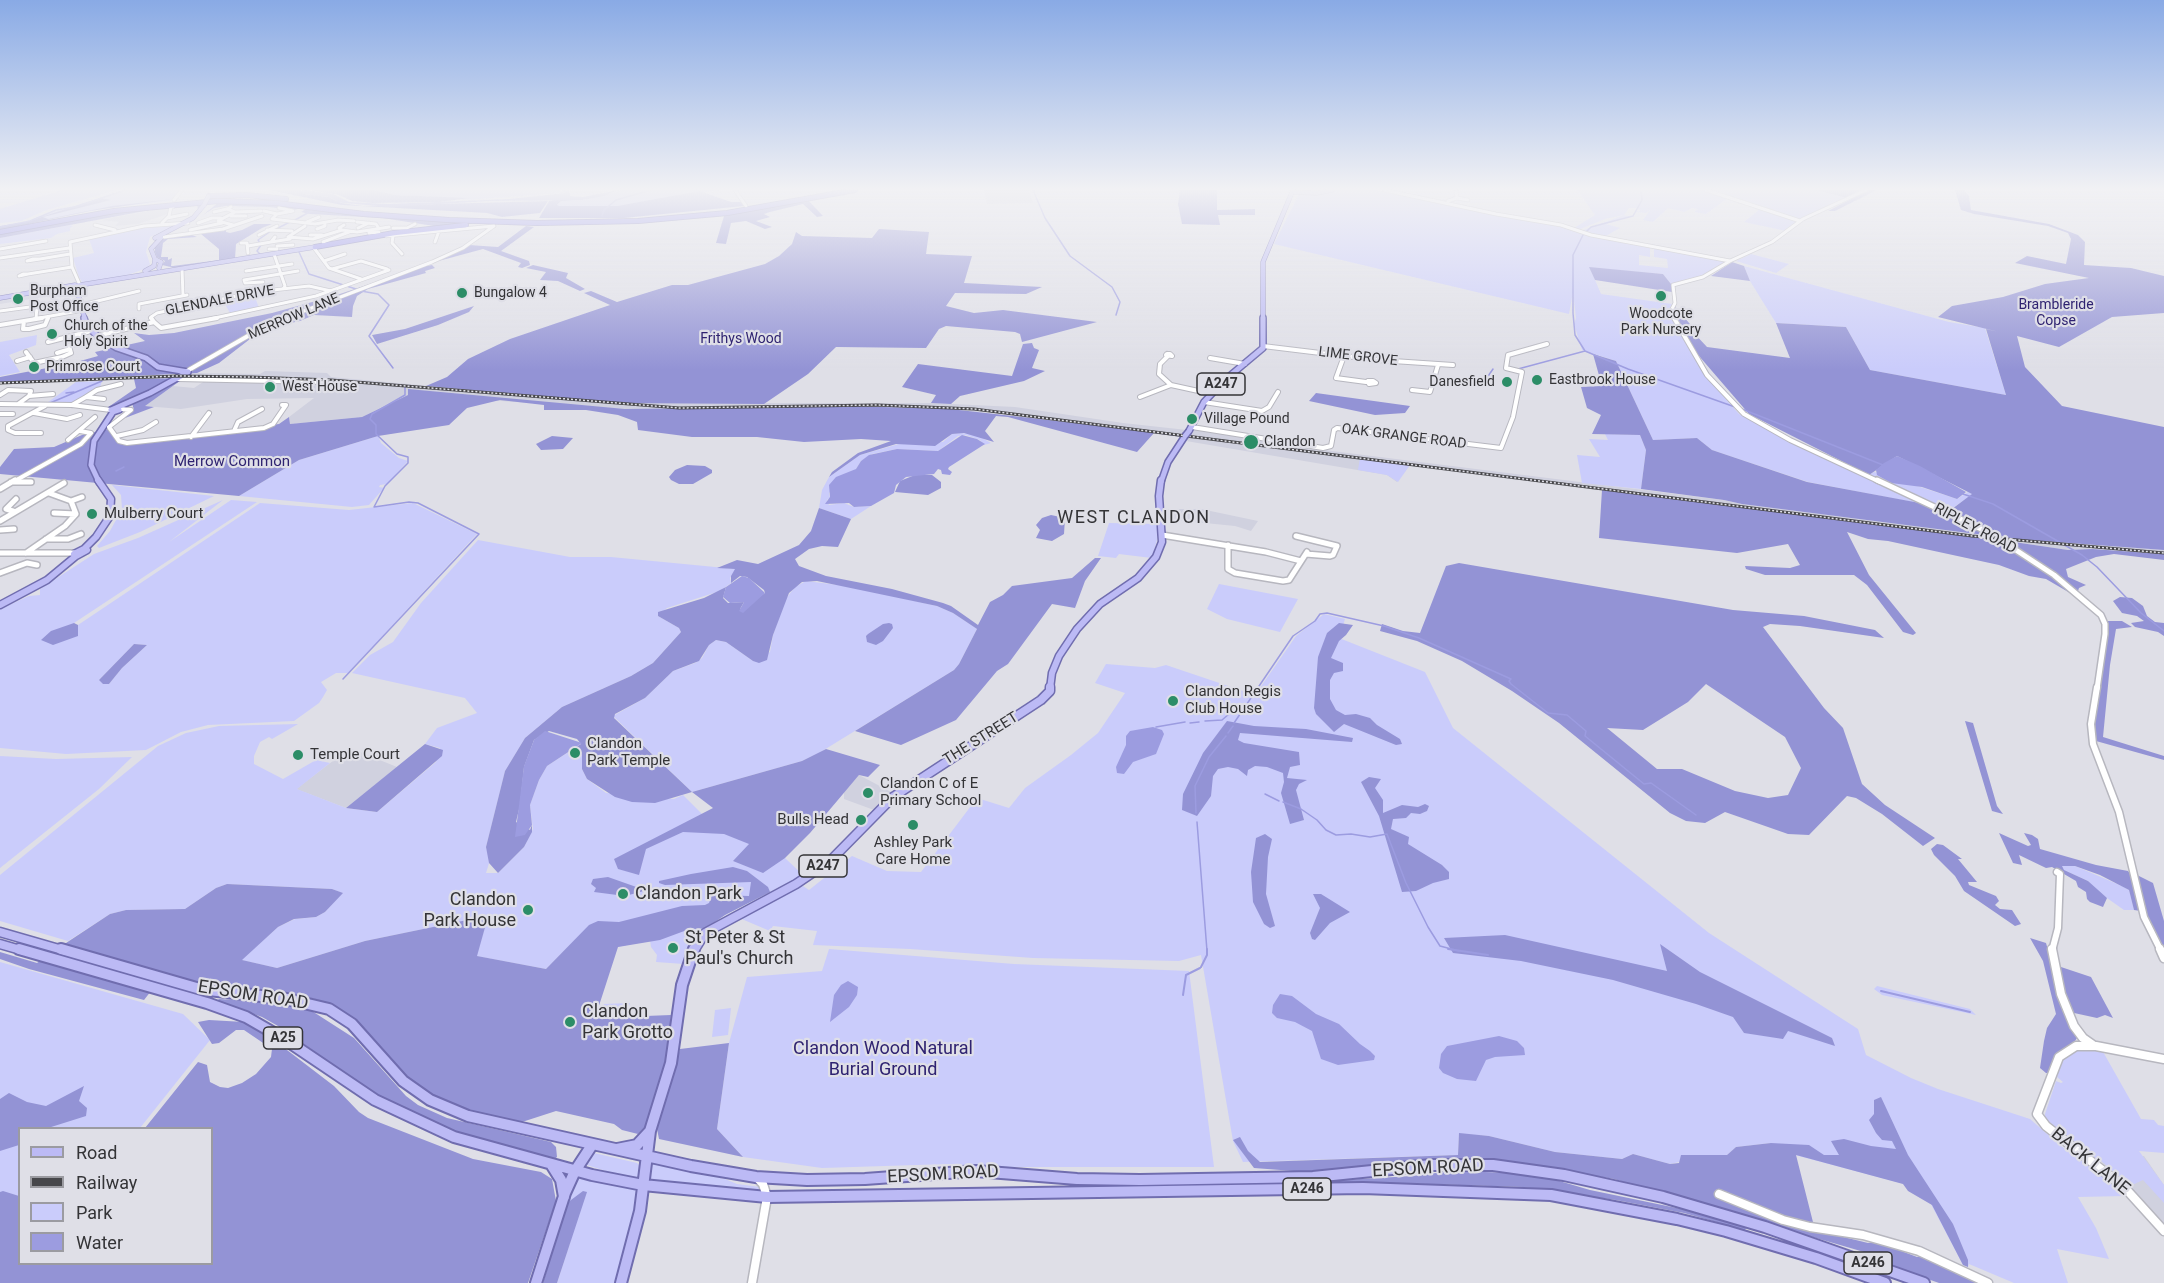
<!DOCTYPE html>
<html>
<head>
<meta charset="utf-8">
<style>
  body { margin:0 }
  #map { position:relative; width:2164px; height:1283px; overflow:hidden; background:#dfdfe7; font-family:Roboto,sans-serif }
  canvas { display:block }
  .legend { position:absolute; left:18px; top:1127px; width:195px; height:138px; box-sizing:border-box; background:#dfdfe7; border:2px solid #9b9ba1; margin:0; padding:8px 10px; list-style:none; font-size:18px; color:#343437 }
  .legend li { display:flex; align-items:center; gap:12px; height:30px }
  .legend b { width:30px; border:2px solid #9b9ba1 }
</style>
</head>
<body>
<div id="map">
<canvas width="2164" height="1283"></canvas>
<ul class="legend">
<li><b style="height:8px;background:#bcbaf5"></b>Road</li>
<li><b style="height:8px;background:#47474b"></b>Railway</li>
<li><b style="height:16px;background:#caccfb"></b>Park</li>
<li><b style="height:16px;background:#9c9ce0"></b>Water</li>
</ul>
</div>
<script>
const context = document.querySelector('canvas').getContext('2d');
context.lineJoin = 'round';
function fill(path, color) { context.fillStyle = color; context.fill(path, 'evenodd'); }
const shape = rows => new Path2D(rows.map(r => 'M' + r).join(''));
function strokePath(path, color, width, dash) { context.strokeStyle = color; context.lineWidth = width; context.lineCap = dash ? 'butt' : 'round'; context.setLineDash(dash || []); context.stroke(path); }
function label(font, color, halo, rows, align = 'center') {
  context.font = font + ' Roboto,sans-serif'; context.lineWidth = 4.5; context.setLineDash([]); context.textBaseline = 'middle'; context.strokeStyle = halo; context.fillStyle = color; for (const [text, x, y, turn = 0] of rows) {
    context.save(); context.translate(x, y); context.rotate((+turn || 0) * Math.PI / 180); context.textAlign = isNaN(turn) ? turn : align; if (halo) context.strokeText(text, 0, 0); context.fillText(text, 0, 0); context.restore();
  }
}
fill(shape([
  [984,190,1029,190,1033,203,987,204],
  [168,207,168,214,138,224,115,226,119,222,101,220],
  [71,287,76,288,76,292,0,304,0,299],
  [265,371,327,373,331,377,615,403,931,403,1015,407,1123,423,1187,430,1181,437,1125,428,984,412,849,406,625,409,408,395,362,417,290,424,289,417,314,398,247,399,181,409,144,406,173,386,194,388,203,382,336,384,338,382,279,379,184,378,190,373,260,374],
  [1193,429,1332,451,1724,500,1742,504,1992,536,1999,541,1410,465,1397,482,1387,475,1186,441],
  [1162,509,1201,509,1258,521,1251,531,1235,526,1165,519],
  [2001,537,2164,550,2164,554,2092,549,2068,550,2006,541],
  [350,748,397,767,346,808,296,789],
  [859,775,893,793,874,810,844,799,844,792],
  [2144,1156,2164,1185,2164,1227,2099,1159]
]), '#d0d1df');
fill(shape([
  [62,190,117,190,47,210,21,221,0,223,0,209],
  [126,190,180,190,171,201,99,209,0,229,0,226,25,222,53,211,101,200,99,199],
  [373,190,557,190,565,193,465,200,468,199,395,195],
  [622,190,719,190,617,206,556,206,562,200,583,200],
  [1335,190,1377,190,1561,226,1596,237,1650,247,1650,257,1639,255,1639,265,1668,268,1667,259,1654,257,1654,248,1727,261,1695,281,1671,284,1663,274,1590,268,1601,294,1672,304,1668,311,1704,374,1739,414,1791,442,1923,504,1808,482,1712,450,1697,438,1653,440,1616,361,1582,350,1574,324,1576,318,1573,292,1569,314,1274,244,1299,194,1327,193],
  [1577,190,1704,190,1728,198,1706,214,1694,212,1698,209,1692,208,1684,212,1668,208,1653,222,1643,220,1650,210,1646,213,1635,212,1640,211,1637,208,1629,208,1624,215,1630,217,1606,224,1620,228,1604,237,1581,231,1624,215,1605,219,1578,230,1574,228,1595,215],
  [1713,190,1816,190,1848,198,1800,219],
  [1760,209,1798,221,1786,231,1744,222],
  [180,224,150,237,146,252,150,264,147,268,125,276,86,282,82,282,79,277,73,258,94,253,89,239,136,228],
  [70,225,73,226,70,228,70,231,57,234,51,238,0,244,0,238],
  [1751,254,1789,264,1776,273,1736,261],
  [1744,266,1949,322,1985,328,2006,395,1870,370,1846,327,1776,323,1750,281],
  [254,294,259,308,233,313,230,313,222,299],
  [37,335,36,345,9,355,20,372,0,376,0,342],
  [102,381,100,387,72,403,44,405,76,382],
  [960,433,975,434,991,443,984,445,980,440,966,435,958,436,938,451,897,449,872,454,861,461,856,469,829,493,830,498,827,500,829,505,844,503,854,507,871,506,851,519,819,508,822,490,829,477,860,455,899,444,943,442,952,434],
  [1605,434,1640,435,1646,450,1641,489,1582,483,1577,455,1600,457,1589,439,1608,440],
  [378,436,381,443,399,458,408,461,387,484,380,485,379,487,384,488,369,505,352,507,239,496,299,460],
  [1360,458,1410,465,1398,482,1387,475,1358,470],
  [1874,472,1957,499,1968,492,1973,494,1951,509,1933,506,1869,475],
  [112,485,214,496,140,532,99,548,97,546,110,531,122,509,121,495],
  [223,500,169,542,231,500,257,502,74,623,77,636,78,625,260,503,349,510,413,503,477,534,348,673,336,673,321,682,327,690,323,697,319,703,294,721,208,725,181,732,146,750,66,754,0,748,0,609,29,596,40,595,40,589,94,554,138,538],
  [134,644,147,645,122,668,109,684,99,680],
  [1109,523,1159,524,1157,540,1152,558,1119,554,1116,558,1098,556],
  [478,540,570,557,611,557,736,569,730,578,731,583,720,591,667,608,658,616,679,628,681,632,653,663,631,676,562,707,525,738,505,771,486,847,490,860,486,873,498,873,524,847,533,829,530,805,539,780,547,766,578,746,582,755,582,769,587,779,606,793,674,799,683,795,702,814,650,842,710,816,785,858,803,875,725,915,704,929,684,964,656,962,657,955,651,947,650,940,618,947,590,925,546,969,476,956,486,924,467,920,365,941,277,968,241,960,278,927,295,919,316,917,325,912,342,893,332,889,227,884,216,888,185,909,126,910,110,914,68,941,0,921,0,875,158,746,186,733,219,726,298,724,272,739,269,737,260,742,254,756,254,764,283,779,316,760,330,763,297,789,346,808,377,812,436,762,440,748,425,744,437,728,477,713,465,698,352,673,370,655,393,642,421,603],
  [806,581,854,587,937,606,953,613,977,629,959,664,954,670,819,753,802,761,692,792,613,716,645,698,673,671,695,663,702,658,709,645,716,640,726,642,753,661,770,652,773,635,785,600,795,587],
  [1219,584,1298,599,1280,632,1227,619,1207,609],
  [1324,614,1345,619,1339,638,1425,672,1453,728,1709,933,1858,1029,1866,1055,1911,1078,1938,1089,2030,1119,2061,1146,2092,1167,2125,1196,2078,1197,2096,1228,2109,1259,2057,1249,2068,1283,2014,1283,1969,1264,1968,1267,1963,1265,1923,1189,1795,1155,1771,1143,1736,1147,1727,1155,1706,1156,1670,1164,1633,1154,1622,1159,1555,1152,1489,1136,1459,1134,1458,1155,1243,1162,1233,1141,1201,955,1179,961,1033,958,910,949,813,945,817,931,773,926,770,931,737,917,800,884,809,890,852,856,887,871,921,872,977,798,1009,808,1025,788,1071,755,1098,733,1125,693,1095,683,1106,664,1155,668,1166,665,1255,695,1296,636],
  [0,756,56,759,132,757,99,789,0,868],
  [2061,865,2075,866,2122,886,2129,890,2134,910,2124,910,2097,891,2088,881,2064,870],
  [829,949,1014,964,1189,971,1214,1167,994,1167,948,1164,822,1168,743,1157,717,1129,729,1043,747,977,822,971],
  [0,962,183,1014,210,1040,140,1128,20,1128,20,1264,0,1280],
  [1877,986,1970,1009,1976,1015,1882,995,1874,989],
  [630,1003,626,1016,599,1017,604,1004],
  [731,1008,728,1035,712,1037,715,1010],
  [2078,1049,2102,1050,2141,1119,2154,1120,2158,1125,2164,1126,2164,1153,2139,1151,2164,1185,2164,1203,2143,1180,2130,1186,2099,1159,2096,1160,2045,1120,2045,1114,2056,1081,2061,1083,2063,1082,2057,1077,2061,1060],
  [594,1153,637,1163,641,1167,640,1176,635,1179,627,1178,587,1165,587,1159],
  [652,1162,725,1179,737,1184,760,1187,762,1193,649,1182],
  [577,1177,639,1189,635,1214,616,1283,557,1283,571,1240,567,1203]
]), '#caccfb');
fill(shape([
  [124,190,126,190,101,198,111,200,43,217,48,219,112,206,173,199,90,211,0,230,0,226,26,222],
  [269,190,300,190,304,194,329,197,341,203,363,206,548,201,540,213,502,217,487,213,342,205],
  [310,190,373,190,395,195,469,198,440,202,372,203,352,201,339,195],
  [1180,190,1217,190,1217,210,1255,209,1255,215,1218,215,1220,225,1182,224,1178,204],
  [1816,190,1877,190,1835,211,1828,211,1851,199],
  [1955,190,1964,190,1969,196,1971,210,2049,224,2078,235,2085,242,2084,265,2131,268,2164,276,2164,313,2112,317,2059,347,2017,336,2025,367,2062,406,2164,427,2164,550,2002,538,2007,541,2068,550,2092,549,2164,554,2164,560,2114,554,2096,557,2066,569,2068,577,2086,585,2079,588,2077,594,2082,600,2046,579,2029,576,1999,565,1888,541,1868,539,1847,532,1869,575,1916,633,1913,635,1903,632,1867,585,1854,575,1765,575,1746,569,1745,566,1790,568,1800,565,1788,544,1737,553,1599,538,1602,490,1997,540,1992,536,1742,504,1724,500,1641,489,1646,450,1640,435,1592,434,1601,415,1587,408,1581,387,1602,386,1593,354,1616,361,1653,440,1697,438,1712,450,1807,482,1952,509,1972,494,1897,456,1869,475,1749,414,1693,349,1674,311,1675,307,1690,324,1693,332,1707,347,1790,358,1776,323,1846,327,1870,370,2006,395,1986,329,1999,332,1938,317,1952,306,2003,297,2045,284,2089,278,2015,263,2027,256,2066,264,2071,239,2068,233,2048,226,1974,214,1961,210],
  [700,191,731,202,741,202,744,206,624,218,539,218,549,201,564,198,532,198,560,197,584,199,561,201,557,205,559,206,617,206],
  [808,200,823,216,817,217,803,204,770,212,764,214,770,217,756,221,772,227,765,229,746,221,731,223,726,244,716,243,724,216],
  [219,202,257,202,481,223,409,229,434,226,382,218,310,214,301,212,306,209,303,208,293,210,269,207,226,206,214,208,203,215],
  [203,203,198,212,197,204,172,206,0,238,0,234,86,216,139,208],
  [254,224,272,224,262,228,236,244,235,259,175,268,162,265,165,261,157,257,155,252,155,248,164,238,192,235,197,237,168,239,163,243,161,257,168,257,168,260,172,258,171,266,173,266,219,260,219,249,201,234,226,229,226,232,230,233,242,230],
  [526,226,534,227,501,251,529,261,530,265,522,268,518,267,521,263,483,249,435,262,469,245,498,247],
  [879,229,929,232,926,254,972,256,964,283,1042,287,1026,294,955,293,946,306,974,313,1003,310,1097,322,1022,342,1020,334,1015,332,946,326,939,329,926,348,836,347,808,374,764,404,615,403,426,386,447,377,468,359,510,339,610,305,584,293,591,291,617,302,672,285,688,285,765,264,779,256,792,244,796,232,802,236,872,238],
  [1732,262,1744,266,1750,281,1711,276],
  [432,265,435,268,425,271,426,273,368,289,357,296,353,306,352,317,314,315,300,321,272,327,250,339,219,363,197,373,0,382,0,377,73,363,98,356,95,352,145,341,134,333,149,335,174,333,272,313,334,296,420,267],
  [533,265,568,273,566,278,585,289,580,291,558,281,540,280,546,272,526,268],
  [1589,267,1663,274,1671,284,1672,292,1595,280],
  [474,306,469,312,438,325,377,344,372,335,405,329],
  [1032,343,1034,348,1039,350,1032,368,1045,371,1024,381,960,396,951,404,931,403,936,395,902,387,918,364,1012,376,1023,344],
  [184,378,145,406,154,407,125,418,134,410,132,403,107,408,136,388,134,379],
  [408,389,625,409,849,406,950,409,1183,435,1182,437,1154,433,1137,452,1008,417,996,416,985,431,994,442,964,433,952,434,935,446,896,444,860,455,829,477,832,472,858,453,891,441,861,439,804,442,757,437,692,437,638,430,637,422,618,415,586,410,544,410,544,405,500,400,467,408,449,425,378,436,299,460,239,496,0,474,0,467,14,449,54,447,82,435,108,429,118,443,129,444,279,424,289,417,290,424,362,417,408,395],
  [1316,393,1410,406,1405,413,1375,415,1309,401],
  [552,436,573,438,563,449,541,450,536,444],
  [687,465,705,466,712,470,712,473,693,484,679,484,671,480,669,477,675,470],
  [915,475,932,475,941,482,941,488,928,495,895,492,900,481],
  [819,508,851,519,838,547,822,546,809,549,795,559,799,566,826,576,892,589,943,603,951,606,978,625,990,602,1003,595,1012,586,1072,578,1095,558,1101,558,1085,581,1075,608,1052,604,1008,664,997,671,956,720,901,745,855,731,954,670,959,664,977,629,953,613,937,606,817,581,802,582,789,593,773,635,767,660,759,663,753,661,726,642,716,640,709,645,699,661,673,671,645,698,615,714,614,718,692,792,802,761,826,749,880,765,868,777,859,775,810,833,785,858,763,873,733,861,749,844,724,834,683,832,646,849,639,875,618,869,614,859,713,808,692,792,655,803,632,802,615,797,587,779,582,769,582,755,576,747,581,744,577,739,549,731,534,740,524,767,520,805,516,822,530,830,532,825,532,832,524,847,498,873,489,863,486,847,505,771,525,738,562,707,631,676,653,663,681,632,679,628,658,616,658,612,704,598,726,587,723,598,728,603,744,602,740,609,765,593,764,590,747,577,740,576,731,583,731,576,735,569,717,568,737,560,758,564,799,545,811,531],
  [1051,515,1065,518,1064,534,1052,541,1036,538,1040,530,1036,525,1042,518],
  [1459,563,1733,610,1804,616,1875,630,1884,638,1800,626,1770,624,1763,627,1824,708,1843,728,1862,784,1885,805,1935,838,1923,846,1882,814,1856,798,1847,796,1809,835,1788,834,1725,812,1705,823,1686,821,1670,813,1559,723,1512,691,1462,661,1417,641,1380,631,1382,624,1403,631,1420,633,1446,566],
  [1706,684,1785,737,1801,768,1788,795,1768,798,1735,791,1682,769,1657,769,1607,728,1643,730,1688,702],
  [2120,597,2132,598,2143,606,2147,616,2155,622,2164,623,2164,636,2158,632,2135,627,2131,623,2144,621,2137,616,2122,613,2113,601],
  [2108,621,2122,621,2132,627,2116,629,2110,665,2103,737,2164,756,2164,760,2096,741,2094,724,2107,642],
  [74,623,78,625,78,636,53,645,41,640,51,631],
  [889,623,892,624,893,628,883,641,876,645,867,642,866,636,868,634,883,624],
  [1339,623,1353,625,1346,635,1339,641,1331,658,1343,663,1343,671,1334,673,1330,680,1330,699,1336,710,1345,715,1356,714,1370,718,1377,725,1400,739,1402,744,1396,745,1344,724,1334,732,1316,714,1314,708,1318,657,1327,633],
  [134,644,147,645,122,668,109,684,103,684,99,680],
  [1227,721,1254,726,1306,729,1353,738,1352,742,1240,733,1238,740,1244,743,1299,752,1300,765,1290,767,1287,778,1307,780,1299,784,1296,790,1304,820,1290,824,1281,793,1284,782,1283,773,1267,767,1255,766,1248,770,1247,776,1238,769,1228,767,1218,769,1213,776,1211,796,1197,816,1182,810,1183,794,1203,753],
  [1965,721,1973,723,1997,806,2003,814,1992,811],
  [425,744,443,750,442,756,377,812,346,808],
  [1369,777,1381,779,1375,788,1383,800,1383,813,1402,805,1418,807,1425,804,1429,806,1427,811,1420,814,1411,813,1406,818,1393,819,1391,829,1409,837,1408,844,1442,865,1449,872,1449,879,1433,883,1416,891,1402,892,1379,816,1361,782],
  [1999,833,2028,846,2031,845,2024,833,2032,835,2038,839,2040,849,2096,865,2128,871,2133,877,2141,911,2134,910,2129,890,2100,875,2075,866,2062,866,2064,870,2088,881,2107,898,2103,907,2090,902,2087,899,2086,892,2078,887,2076,881,2052,867,2046,868,2019,855,2022,865,2013,863],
  [1265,834,1272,839,1268,857,1266,894,1275,926,1270,928,1264,924,1253,902,1251,872,1256,838],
  [1937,844,1943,845,1962,859,1958,859,1977,882,1968,882,1969,885,1996,896,1999,901,1995,905,2000,909,2012,910,2021,924,2015,926,1964,891,1955,876,1934,855,1931,849],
  [733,867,747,871,768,887,770,892,725,915,706,928,687,930,660,940,618,947,595,1018,671,1015,667,1061,647,1125,638,1134,622,1130,614,1124,556,1111,522,1122,472,1113,420,1091,333,1008,318,1000,292,993,203,985,63,945,110,914,126,910,185,909,216,888,227,884,332,889,343,893,325,912,316,917,294,919,278,927,242,960,277,968,365,941,467,920,482,919,486,920,486,924,477,956,546,969,589,925,598,921,619,922,682,906,705,905,709,903,712,895,749,896,751,882,665,885,659,883,659,881,691,874],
  [2137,875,2153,883,2164,921,2164,954,2150,926],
  [608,877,642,889,644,891,625,896,594,892,596,888,591,884,593,879],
  [1313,894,1321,894,1350,912,1330,923,1315,940,1312,939,1310,933,1320,908],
  [1505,935,1667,971,1660,944,1700,972,1832,1038,1835,1046,1788,1031,1783,1039,1744,1033,1733,1017,1696,1004,1613,980,1521,961,1453,953,1444,938],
  [2030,938,2046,943,2052,964,2091,977,2113,1018,2105,1015,2097,1018,2065,1011,2077,1038,2073,1044,2055,1055,2048,1073,2046,1073,2040,1068,2044,1041,2047,1028,2056,1014,2043,961],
  [0,952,37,963,41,960,151,991,144,1000,29,969,0,959],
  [219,999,301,1004,354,1038,406,1096,418,1105,447,1118,551,1142,556,1147,557,1157,553,1160,450,1131,394,1105,366,1088,278,1026,262,1017,217,1001],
  [209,1020,244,1022,270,1037,334,1086,359,1112,368,1118,473,1159,541,1172,552,1179,556,1201,528,1283,0,1283,0,1192,3,1191,19,1196,20,1264,212,1264,212,1128,145,1128,198,1062,207,1065,210,1082,220,1087,228,1088,242,1083,256,1074,271,1057,272,1049,244,1030,236,1030,219,1043,212,1044,198,1022],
  [729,1043,717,1129,743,1157,659,1139,657,1129,680,1049],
  [84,1086,79,1101,87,1108,86,1116,48,1128,20,1128,19,1145,0,1151,0,1099,9,1093,27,1102,46,1106],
  [1881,1097,1908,1155,1953,1224,1968,1260,1968,1267,1963,1265,1932,1205,1908,1191,1903,1184,1796,1155,1815,1230,1868,1243,1878,1242,1917,1257,1924,1256,1980,1283,1939,1283,1897,1268,1864,1252,1614,1179,1504,1160,1460,1160,1382,1164,1307,1172,1254,1168,1233,1140,1240,1137,1248,1151,1260,1162,1458,1155,1459,1133,1489,1136,1555,1152,1622,1159,1633,1154,1670,1164,1679,1163,1681,1155,1727,1155,1736,1147,1771,1143,1809,1145,1824,1155,1839,1155,1831,1141,1844,1139,1871,1146,1896,1149,1892,1141,1882,1140,1876,1133,1869,1120,1874,1114,1874,1100],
  [1452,1171,1517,1173,1556,1180,1590,1190,1691,1211,1744,1226,1746,1228,1745,1230,1684,1213,1616,1200,1523,1187,1395,1183,1205,1187,1204,1183,1290,1183,1412,1176],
  [583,1191,587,1192,557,1283,543,1283,567,1203]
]), '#9393d5');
fill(shape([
  [306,190,333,194,349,202,388,204,509,199,565,193,561,190,569,191,570,196,583,197,618,190,604,196,582,200,490,201,389,207,333,202,337,201,329,197,304,194,299,191],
  [962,435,977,439,985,444,949,467,948,469,952,472,950,475,942,474,941,470,938,469,934,474,906,477,896,485,894,493,871,506,854,507,849,503,825,504,830,497,829,485,836,477,856,469,861,461,869,455,897,449,938,451],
  [1897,456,1920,466,1966,492,1957,499,1922,487,1891,483,1877,475,1876,470,1884,463],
  [742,576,749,578,765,593,743,613,739,611,744,602,730,603,723,597,726,587],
  [1153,727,1162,730,1164,734,1156,754,1133,762,1124,774,1117,773,1116,767,1126,745,1126,736,1130,731],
  [545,731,582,743,547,766,539,780,530,805,532,825,525,835,515,837,524,766,534,740],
  [848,981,858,987,857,995,849,1007,830,1022,834,995,841,985],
  [1280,994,1292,996,1316,1014,1339,1024,1360,1044,1370,1051,1375,1056,1374,1060,1338,1065,1321,1059,1312,1031,1295,1022,1277,1018,1272,1013,1273,1005],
  [1499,1036,1517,1041,1524,1048,1525,1055,1495,1057,1486,1060,1476,1081,1457,1079,1443,1073,1439,1068,1441,1054,1447,1046]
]), '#9c9ce0');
strokePath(shape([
  [696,190,702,191],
  [1033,190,1045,218,1070,256,1112,287,1120,302,1116,315],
  [602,216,604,210,616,200,651,190],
  [295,220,313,210],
  [0,227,30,221,56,210,75,207,125,190],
  [276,229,290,222],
  [1587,231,1591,227,1633,216,1642,200,1641,190],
  [1583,235,1573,255,1573,313,1575,335,1585,351],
  [260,243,258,240,271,231],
  [261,245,257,251,261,255],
  [299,252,309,274,356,289],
  [361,291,378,294,389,305,369,336,393,368],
  [1518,369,1585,351,1628,369,1735,407],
  [1484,382,1493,369],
  [66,393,74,392],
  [50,403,102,381],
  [1742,409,1883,465],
  [116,471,124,467],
  [1963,494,1993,504,2082,555,2097,567,2141,613,2164,631],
  [343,679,479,534,418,503,409,502,374,507,385,486,408,463,408,457,397,454,376,434,376,425,370,419,372,414,405,395,405,387],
  [1205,721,1222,720,1236,708],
  [1190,723,1199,722],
  [1234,723,1293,636,1315,621,1320,614,1327,613,1384,626,1419,638,1511,679,1509,681,1511,684,1548,713,1567,715,1586,731,1585,736,1644,784,1651,783,1696,815],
  [1156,727,1185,722],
  [1228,733,1233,726],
  [1265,794,1279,801],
  [1283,802,1301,809,1317,820,1326,830,1336,835,1351,834,1370,837,1387,834,1406,883,1428,927,1440,946,1459,951],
  [1196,813,1195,786,1209,757,1226,736],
  [1197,822,1207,951]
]), '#9c9ce0', 1.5);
strokePath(shape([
  [1448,949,1488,955],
  [1201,967,1207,955,1207,949],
  [1881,991,1970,1012],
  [1183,995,1186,975,1200,968]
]), '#9c9ce0', 2);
const minorFar4 = shape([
  [735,190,746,206],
  [1384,190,1496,214,1561,225,1591,235,1730,261],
  [1706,190,1800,221],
  [1457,198,1468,200],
  [174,200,182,190],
  [1448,201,1457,198,1456,191],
  [231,207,227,209,235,212],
  [264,211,277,214,293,211,279,208],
  [214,212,227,209],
  [277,214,272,219,315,224,338,220,354,221],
  [231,216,246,216],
  [167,218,187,214],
  [307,222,319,217],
  [357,222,376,224,378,227],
  [162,223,169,216,171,207,173,207],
  [198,223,212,218,221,218],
  [95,225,115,230],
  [233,225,218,221,235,212,261,211],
  [305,226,288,237,313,239,342,230,357,232,389,227],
  [358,228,369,223],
  [393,228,407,228,415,224],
  [317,229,325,226,325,223],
  [190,230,222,223],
  [267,230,292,231],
  [342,230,339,228,344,225],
  [369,233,379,232],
  [259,235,277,226],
  [310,235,322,235],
  [386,236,494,226],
  [393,236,392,243,402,254],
  [164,237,223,229,262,216],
  [275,237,271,242,290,239],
  [323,242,349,232],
  [435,242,439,231],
  [241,243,247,243,248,253],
  [248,246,271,242],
  [277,246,293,245],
  [314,248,329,268,361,279],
  [0,249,46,241],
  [269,249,277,249],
  [274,254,285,286,283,289],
  [0,258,69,248],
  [33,259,40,259,27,261,33,259],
  [40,259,70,254],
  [324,261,345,254],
  [182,269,183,295],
  [332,269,361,261,387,269],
  [246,271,292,264],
  [23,274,28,274,19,276,23,274],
  [28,274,72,267],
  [263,282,245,283,244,280,298,271],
  [79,283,72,267,70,242,144,226,188,223],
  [81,305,139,291],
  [139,309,139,304,187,295],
  [0,311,37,306,36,319],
  [34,319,84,310],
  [152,319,151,317,157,313,255,292,309,286,331,291],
  [210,319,316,296,389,270],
  [283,319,432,262,463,248,494,226],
  [1675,319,1671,311,1675,303,1673,285,1703,277,1730,261,1772,242,1803,219,1866,190]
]);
const minorFar3 = shape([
  [151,318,154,322],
  [1674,318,1707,375,1744,414,1790,440,1880,482],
  [24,321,23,329,29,329,45,325,48,318],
  [154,322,161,328,217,318],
  [0,325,42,318],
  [97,336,154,322],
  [48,342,91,331],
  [1263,346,1378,360,1453,365],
  [26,352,34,363,62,357,71,353,69,346,85,341,80,334],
  [57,353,70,349],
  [1167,354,1170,354,1172,356,1166,355,1167,354],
  [1344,356,1336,378,1366,382],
  [1210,358,1245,364],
  [17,361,30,357],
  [187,371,267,325,287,318],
  [178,379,323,382,330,386],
  [1368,381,1373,381,1376,383,1369,384,1368,381],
  [1171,385,1212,394],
  [1412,390,1430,392,1438,365],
  [0,395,8,390,31,391,29,396,18,404],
  [29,396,53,394],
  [86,397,97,390,121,384],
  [1140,397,1171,385,1159,374,1160,364,1168,356],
  [1204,402,1262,411,1269,407,1278,392],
  [0,404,72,405,111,410],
  [72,405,86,397,104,399],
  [121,409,131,410,109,427,119,441,127,443,264,428,273,424,286,405,282,405],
  [34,413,67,419,80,415],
  [0,414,13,414],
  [1192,427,1323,448,1331,446,1334,430,1337,428,1501,448,1513,417,1522,372,1506,368,1508,355,1547,344],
  [234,431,238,422,262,409],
  [41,433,15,433,8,430,8,426,45,406],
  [117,436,143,430,156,422],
  [191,437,209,413],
  [68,440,95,417],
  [13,482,81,444,91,433,80,431]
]);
const minorFar2 = shape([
  [1877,480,1990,533,2054,575,2101,615,2105,624,2105,634,2097,689],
  [11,482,31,482],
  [0,489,15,480],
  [71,501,82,497],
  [13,511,6,509,16,499],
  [54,513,76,514],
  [0,521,64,483],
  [0,530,14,529],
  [1162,535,1266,552,1301,561],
  [1296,536,1337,546,1333,555,1330,556,1306,554],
  [46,539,68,539,81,534],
  [1228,545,1228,569,1235,573,1283,581,1289,580,1307,552],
  [0,553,74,553],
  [26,553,65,526,76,514,71,501,49,493],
  [0,573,27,563,37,565]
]);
const minorFar1 = shape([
  [2097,687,2091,724,2093,744,2119,812,2144,917,2161,951],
  [2052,951,2058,928,2060,874,2057,872]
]);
const minor = shape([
  [2052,949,2061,994,2074,1026,2083,1038,2093,1045],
  [2160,949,2164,958],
  [2164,1059,2096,1046,2076,1046,2059,1057,2037,1114,2046,1126,2125,1188,2164,1231],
  [1719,1194,1783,1220,1810,1227,1863,1235,1919,1251,1988,1283],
  [752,1283,767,1197,763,1184,757,1178]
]);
const majorFar4 = shape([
  [1292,192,1317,193,1332,190],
  [155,238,193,218,204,205],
  [159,268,161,262,155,259,151,249,161,238],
  [145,271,154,266,155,259],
  [74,286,315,247],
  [79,286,79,300,85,319],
  [0,298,75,285],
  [1263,319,1263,262,1293,190]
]);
const majorFar3 = shape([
  [84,318,86,324,97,336,117,348,146,358,158,367,188,372,150,393,111,410],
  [1189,431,1204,402,1226,379,1263,348,1263,318],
  [99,482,91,465,94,441,113,412,119,410],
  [1161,482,1168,462,1185,436]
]);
const majorFar2 = shape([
  [76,556,74,554,84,549,96,537,110,516,111,499,98,480],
  [0,605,47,580,76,556,87,550],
  [1050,689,1052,673,1059,656,1077,629,1100,604,1138,578,1156,557,1162,542,1159,496,1161,480]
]);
const majorFar1 = shape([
  [0,932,66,951],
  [0,944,24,951],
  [694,951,705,933,796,884,830,861,893,797,1041,700,1050,691,1050,687]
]);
const major = shape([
  [19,949,207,1003,246,1017,286,1040,375,1100,454,1137,592,1175,643,1185,767,1197,1363,1188,1551,1195,1677,1219,1726,1231,1816,1258,1885,1283],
  [61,949,200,989,287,999,329,1009,352,1024,403,1081,430,1100,468,1116,691,1166,756,1177,807,1180,865,1179,976,1171,1077,1179,1140,1180,1313,1177,1431,1165,1493,1165,1564,1175,1663,1197,1765,1227,1924,1283],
  [617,1149,637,1145,650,1131],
  [551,1164,561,1180,564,1197],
  [536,1283,565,1193,575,1171,592,1145],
  [621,1283,640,1211,650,1131,671,1063,682,985,694,949]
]);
const highway = shape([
  [209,196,247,195,286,199],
  [0,232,114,211,218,201,276,203,364,214,449,220,537,223,638,221,727,213,855,190],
  [315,247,394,233,466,225]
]);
strokePath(minorFar4, '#b7b7bf', 4.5);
strokePath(minorFar3, '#b7b7bf', 6);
strokePath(minorFar2, '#b7b7bf', 8);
strokePath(minorFar1, '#b7b7bf', 9);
strokePath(minor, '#b7b7bf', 11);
strokePath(majorFar4, '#706daf', 5);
strokePath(majorFar3, '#706daf', 8);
strokePath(majorFar2, '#706daf', 9);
strokePath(majorFar1, '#706daf', 11);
strokePath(major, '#706daf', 14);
strokePath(highway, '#706daf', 6);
strokePath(minorFar4, '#fff', 3);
strokePath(minorFar3, '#fff', 4);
strokePath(minorFar2, '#fff', 5);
strokePath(minorFar1, '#fff', 6);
strokePath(minor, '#fff', 8);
strokePath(majorFar4, '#bcbaf5', 4);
strokePath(majorFar3, '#bcbaf5', 5);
strokePath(majorFar2, '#bcbaf5', 6);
strokePath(majorFar1, '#bcbaf5', 8);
strokePath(major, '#bcbaf5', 10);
strokePath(highway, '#908cef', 4.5);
const rail = shape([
  [0,383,177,376,251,377,331,380,679,408,877,405,974,409,1972,536,2164,553]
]);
strokePath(rail, '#47474b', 3);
strokePath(rail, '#dfdfe7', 1.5, [2]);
const majorBridgeFar1 = shape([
  [204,205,208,197]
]);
const majorBridge = shape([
  [1185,436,1189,431]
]);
strokePath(majorBridgeFar1, '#706daf', 5, []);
strokePath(majorBridge, '#706daf', 8, []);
strokePath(majorBridgeFar1, '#bcbaf5', 4);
strokePath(majorBridge, '#bcbaf5', 5);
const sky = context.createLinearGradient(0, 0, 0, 370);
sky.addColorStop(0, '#89aae5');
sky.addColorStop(0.51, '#f1f1f4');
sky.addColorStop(1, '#f1f1f400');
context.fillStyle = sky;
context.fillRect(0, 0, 2164, 370);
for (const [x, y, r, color] of [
  [462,293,6,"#2c8d67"],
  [1661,296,6,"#2c8d67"],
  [18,299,6,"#2c8d67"],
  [52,334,6,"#2c8d67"],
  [34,367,6,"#2c8d67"],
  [1537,380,6,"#2c8d67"],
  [1507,382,6,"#2c8d67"],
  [270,387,6,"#2c8d67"],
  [1192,419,6,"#2c8d67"],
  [1251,442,8,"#2c8d67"],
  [92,514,6,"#2c8d67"],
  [1173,701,6,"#2c8d67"],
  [575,753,6,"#2c8d67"],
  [298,755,6,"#2c8d67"],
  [868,793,6,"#2c8d67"],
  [861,820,6,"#2c8d67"],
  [913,825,6,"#2c8d67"],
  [623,894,6,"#2c8d67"],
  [528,910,6,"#2c8d67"],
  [673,948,6,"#2c8d67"],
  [570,1022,6,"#2c8d67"]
]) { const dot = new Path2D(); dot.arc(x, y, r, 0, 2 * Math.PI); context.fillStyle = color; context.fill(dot); strokePath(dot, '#dfdfe7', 2); }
label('14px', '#343437', '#dfdfe7', [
  ["Burpham",30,291],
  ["Post Office",30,307],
  ["Bungalow 4",474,293],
  ["Woodcote",1661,314,"center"],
  ["Park Nursery",1661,330,"center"],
  ["Church of the",64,326],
  ["Holy Spirit",64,342],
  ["Primrose Court",46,367],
  ["Eastbrook House",1549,380],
  ["Danesfield",1495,382,"right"],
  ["West House",282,387],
  ["Village Pound",1204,419],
  ["Clandon",1264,442]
], 'left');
label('14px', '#343437', '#dfdfe7', [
  ["GLENDALE DRIVE",220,301,-11],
  ["MERROW LANE",294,317,-23],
  ["LIME GROVE",1358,357,7],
  ["OAK GRANGE ROAD",1404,437,7]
]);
label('14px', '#2f2371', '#dfdfe7', [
  ["Brambleride",2056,305],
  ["Copse",2056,321],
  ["Frithys Wood",741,339]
]);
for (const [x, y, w] of [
  [1221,384,48],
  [823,866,48],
  [283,1038,39],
  [1307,1189,48],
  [1868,1263,48]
]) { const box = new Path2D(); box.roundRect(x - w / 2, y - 11, w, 22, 4.5); context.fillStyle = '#dfdfe7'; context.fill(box); strokePath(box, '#343437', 1.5); }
label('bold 14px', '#343437', null, [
  ["A247",1221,384],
  ["A247",823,866],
  ["A25",283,1038],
  ["A246",1307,1189],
  ["A246",1868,1263]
]);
label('15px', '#2f2371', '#dfdfe7', [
  ["Merrow Common",232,462]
]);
label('15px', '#343437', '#dfdfe7', [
  ["Mulberry Court",104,514],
  ["Clandon Regis",1185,692],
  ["Club House",1185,709],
  ["Clandon",587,744],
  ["Park Temple",587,761],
  ["Temple Court",310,755],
  ["Clandon C of E",880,784],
  ["Primary School",880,801],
  ["Bulls Head",849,820,"right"],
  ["Ashley Park",913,843,"center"],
  ["Care Home",913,860,"center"]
], 'left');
label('15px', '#343437', '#dfdfe7', [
  ["RIPLEY ROAD",1975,529,28],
  ["THE STREET",981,739,-32]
]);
context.letterSpacing = '1.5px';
label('18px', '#343437', '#dfdfe7', [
  ["WEST CLANDON",1134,518]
]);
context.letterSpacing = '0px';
label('18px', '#343437', '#dfdfe7', [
  ["Clandon Park",635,894],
  ["Clandon",516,900,"right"],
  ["Park House",516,921,"right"],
  ["St Peter & St",685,938],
  ["Paul's Church",685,959],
  ["Clandon",582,1012],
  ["Park Grotto",582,1033]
], 'left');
label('18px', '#343437', '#dfdfe7', [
  ["EPSOM ROAD",253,996,9],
  ["BACK LANE",2090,1162,39],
  ["EPSOM ROAD",1428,1169,-3],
  ["EPSOM ROAD",943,1175,-3]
]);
label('18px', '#2f2371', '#dfdfe7', [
  ["Clandon Wood Natural",883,1049],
  ["Burial Ground",883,1070]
]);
</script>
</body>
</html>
